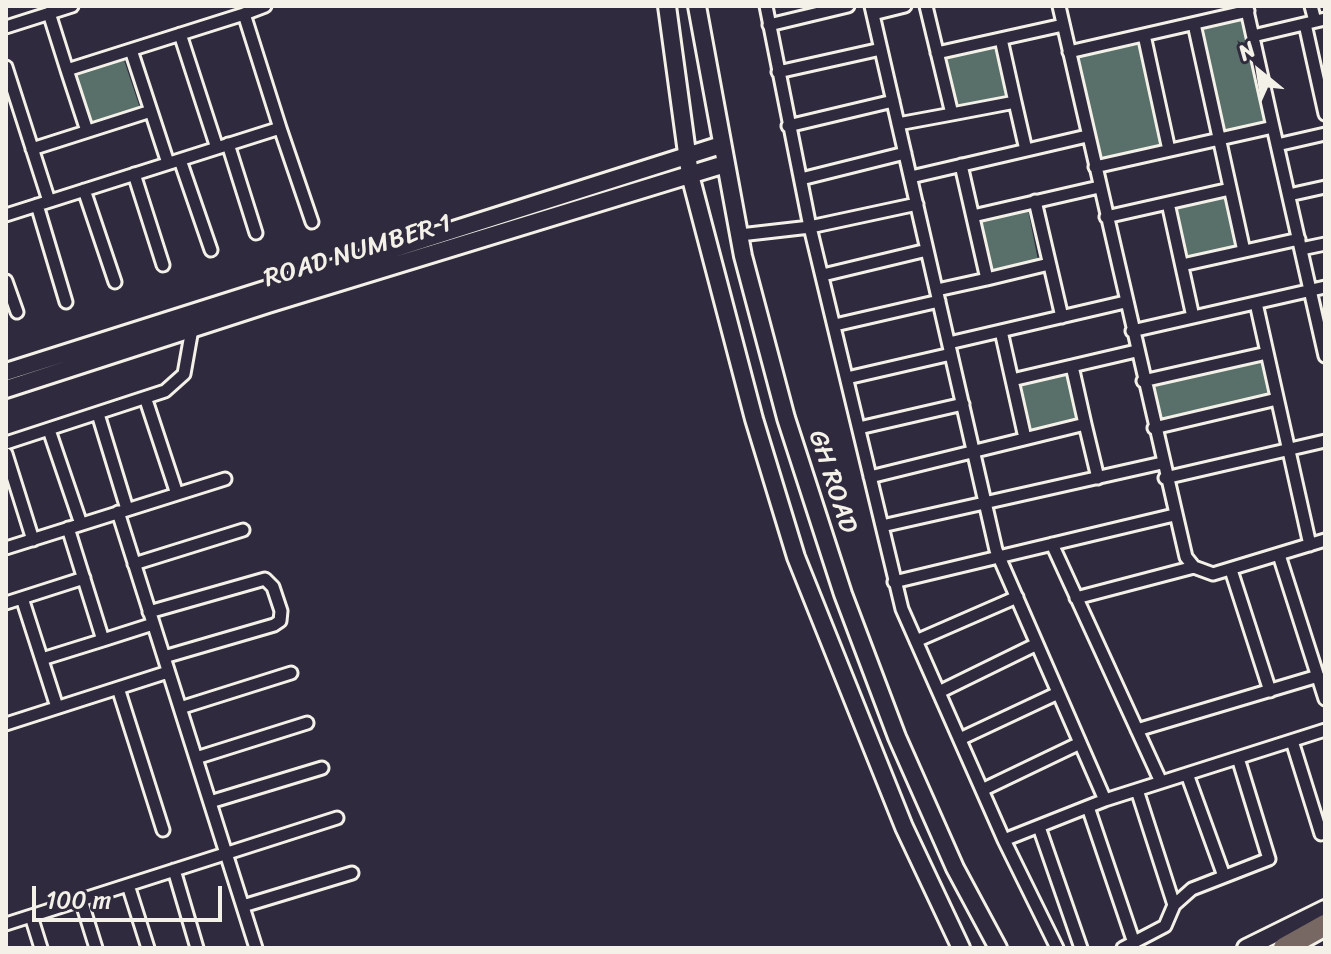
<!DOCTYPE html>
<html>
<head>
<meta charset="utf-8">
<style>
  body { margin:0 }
  #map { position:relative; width:1331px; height:954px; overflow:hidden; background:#2f2a3d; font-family:Sriracha,sans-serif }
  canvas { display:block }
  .frame { position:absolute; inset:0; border:8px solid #f4f1e8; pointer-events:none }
  .north { position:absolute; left:1219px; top:32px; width:80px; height:80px; -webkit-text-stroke:6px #2f2a3d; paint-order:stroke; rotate:330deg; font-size:22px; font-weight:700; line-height:32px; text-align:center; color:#f4f1e8 }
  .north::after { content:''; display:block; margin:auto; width:28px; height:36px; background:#f4f1e8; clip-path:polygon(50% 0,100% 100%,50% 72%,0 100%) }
  .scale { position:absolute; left:32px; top:886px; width:190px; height:36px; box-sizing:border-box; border:4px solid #f4f1e8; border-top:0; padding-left:10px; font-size:24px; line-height:28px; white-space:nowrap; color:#f4f1e8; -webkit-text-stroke:6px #2f2a3d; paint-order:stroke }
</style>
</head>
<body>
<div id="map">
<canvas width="1331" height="954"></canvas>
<div class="frame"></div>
<div class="north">N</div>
<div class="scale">100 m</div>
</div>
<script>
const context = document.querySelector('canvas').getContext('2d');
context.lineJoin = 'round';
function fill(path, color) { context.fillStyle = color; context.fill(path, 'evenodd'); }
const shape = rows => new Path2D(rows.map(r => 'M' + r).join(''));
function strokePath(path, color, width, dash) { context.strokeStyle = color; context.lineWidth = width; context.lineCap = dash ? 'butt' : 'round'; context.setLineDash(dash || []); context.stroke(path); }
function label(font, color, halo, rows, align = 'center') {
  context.font = font + ' Sriracha,sans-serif'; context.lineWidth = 6; context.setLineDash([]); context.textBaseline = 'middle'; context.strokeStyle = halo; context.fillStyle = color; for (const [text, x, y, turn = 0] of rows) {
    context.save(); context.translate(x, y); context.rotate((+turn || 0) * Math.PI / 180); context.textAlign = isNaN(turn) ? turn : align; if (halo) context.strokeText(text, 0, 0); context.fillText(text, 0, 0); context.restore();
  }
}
fill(shape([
  [1244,20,1265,122,1223,131,1202,29],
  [1142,44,1163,145,1100,158,1079,57],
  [996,48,1006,97,957,108,946,58],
  [124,60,140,108,91,123,76,75],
  [1226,198,1236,247,1187,258,1176,209],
  [1028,210,1038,260,989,270,978,221],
  [1263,359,1271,396,1160,422,1152,385],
  [1068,373,1078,422,1029,433,1019,383]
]), '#596f6a');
const street = shape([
  [766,6,810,227,902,609,1004,840,1057,948],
  [871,6,996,550,1105,800],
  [1059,6,1186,557,1194,567,1213,574,1325,540],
  [1311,6,1315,21],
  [244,14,265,6],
  [873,14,905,6],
  [1194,24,1244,251],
  [1305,24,1325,114],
  [769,25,848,6],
  [6,27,72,6],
  [180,34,217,148],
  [1144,35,1169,150],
  [1253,36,1325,19],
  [131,50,168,163],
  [1069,52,1248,11],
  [937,53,1063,25],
  [6,67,49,201],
  [67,70,87,131],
  [778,72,881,49],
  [1015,102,1026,150],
  [952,114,1015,102,1001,39],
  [898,124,952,114,926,6],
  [788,126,893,101],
  [1273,127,1325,356],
  [280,128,312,222],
  [228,144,256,233],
  [1277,145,1325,134],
  [32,149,151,111],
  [180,160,211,250],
  [1095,167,1273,127,1246,6],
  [134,174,163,265],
  [911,177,1087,136],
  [801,179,905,153],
  [84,190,115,282],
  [1289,195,1325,187],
  [1035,201,1062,317],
  [1168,203,1193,317],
  [37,205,66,302],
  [6,215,280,128,244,14,67,70,49,13],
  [973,216,1099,187],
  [1106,217,1230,189],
  [740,235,810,227,917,204],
  [1301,249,1325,244],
  [1182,265,1299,239],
  [823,275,927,250],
  [987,279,1049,264],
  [6,281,17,312],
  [937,290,987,279,961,165],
  [1256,303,1310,545],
  [835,325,939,301],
  [1001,331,1012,380,1072,366],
  [1132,331,1325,287],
  [949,343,1125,302],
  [847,378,951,354],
  [1012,380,1025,438],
  [1143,381,1267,353],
  [146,400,177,494],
  [98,414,127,509],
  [1085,424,1072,366,1136,351],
  [859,428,963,404],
  [1154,428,1277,399],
  [49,430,81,524],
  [6,443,165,391,184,374,192,329],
  [6,454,33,540],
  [870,477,1085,424,1098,478],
  [1165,478,1325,441],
  [118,512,256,948],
  [882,526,1162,463],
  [68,528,103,640,153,624],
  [1052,544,1161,782],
  [6,548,225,479],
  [1279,555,1325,699],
  [134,564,243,530],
  [1231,570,1270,691],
  [894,582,1174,515],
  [22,598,57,707],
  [1076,598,1194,567],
  [6,603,84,578],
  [149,612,265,579,273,587,281,611,280,621,274,625,164,657],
  [916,641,1017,597],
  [42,659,103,640],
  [118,688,163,830],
  [939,692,1037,644],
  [180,708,291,673],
  [6,724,168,672],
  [1137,730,1318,676],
  [960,739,1058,693],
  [1292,741,1321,834],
  [196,758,307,723],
  [1187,774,1224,876],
  [982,790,1080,743],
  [1137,790,1174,905],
  [210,802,322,768],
  [1088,807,1134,943],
  [1039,827,1081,948],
  [1004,840,1105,800,1325,730],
  [174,870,197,948],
  [128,885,148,948],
  [81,900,96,948],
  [243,906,352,873],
  [31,916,41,948],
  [6,924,337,818],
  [1123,948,1165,926,1174,905,1192,889,1269,859,1238,758]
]);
const secondary = shape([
  [667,6,690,175,754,419,796,557,904,827,961,948],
  [697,6,743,256,786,418,843,594,897,737,955,868,998,948],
  [6,372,721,145],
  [6,389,268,304,725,164],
  [1246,948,1325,909]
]);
const highway = shape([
  [1284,948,1325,925]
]);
strokePath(street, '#f4f1e8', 17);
strokePath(secondary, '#f4f1e8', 22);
strokePath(highway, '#f4f1e8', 26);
strokePath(street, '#2f2a3d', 11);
strokePath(secondary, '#2f2a3d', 16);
strokePath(highway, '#776864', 20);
label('26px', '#f4f1e8', '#2f2a3d', [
  ["ROAD NUMBER 1",358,252,-17],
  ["GH ROAD",832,482,72]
]);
</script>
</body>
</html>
